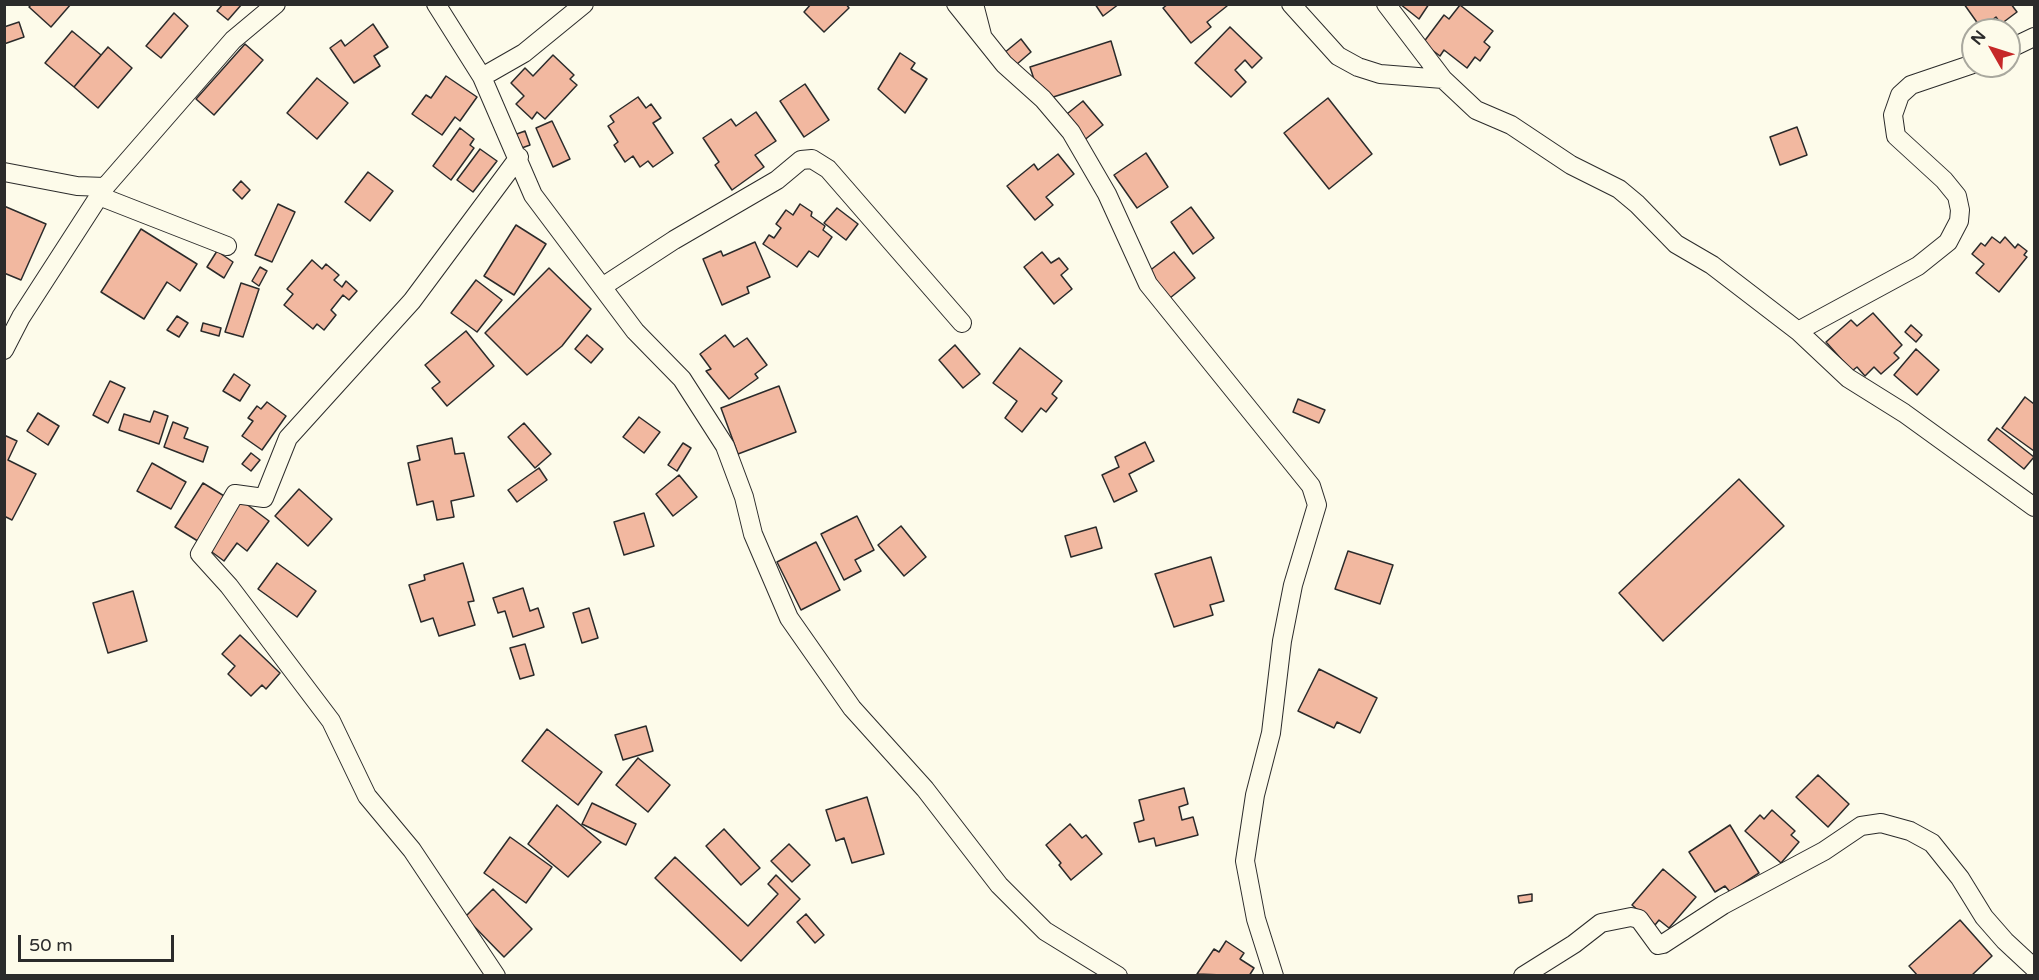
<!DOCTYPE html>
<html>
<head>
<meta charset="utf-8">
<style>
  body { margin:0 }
  #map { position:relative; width:2039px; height:980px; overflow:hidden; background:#fdfbea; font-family:"Varela Round",sans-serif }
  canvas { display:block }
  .frame { position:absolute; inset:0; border:6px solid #2b2b2b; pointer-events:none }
  .north { position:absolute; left:1961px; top:18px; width:60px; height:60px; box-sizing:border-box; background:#fdfbea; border:2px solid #a9a89e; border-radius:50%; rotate:309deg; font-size:16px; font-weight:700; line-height:24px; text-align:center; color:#2b2b2b }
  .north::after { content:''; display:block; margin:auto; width:21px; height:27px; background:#c62828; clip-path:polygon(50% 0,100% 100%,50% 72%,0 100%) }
  .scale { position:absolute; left:18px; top:935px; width:156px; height:27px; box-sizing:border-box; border:3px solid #2b2b2b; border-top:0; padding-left:8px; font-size:18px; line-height:21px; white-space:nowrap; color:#2b2b2b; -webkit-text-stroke:4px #fdfbea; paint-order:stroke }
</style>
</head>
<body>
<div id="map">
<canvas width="2039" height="980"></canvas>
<div class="frame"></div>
<div class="north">N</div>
<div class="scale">50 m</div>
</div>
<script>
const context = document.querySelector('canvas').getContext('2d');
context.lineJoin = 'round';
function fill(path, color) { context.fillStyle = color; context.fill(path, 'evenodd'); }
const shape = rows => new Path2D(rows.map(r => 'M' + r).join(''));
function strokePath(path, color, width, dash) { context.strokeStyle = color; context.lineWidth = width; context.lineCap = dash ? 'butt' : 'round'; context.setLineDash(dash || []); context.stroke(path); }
const building = shape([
  [32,4,71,4,51,27,29,7,32,4],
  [223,4,242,4,228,20,217,11,223,4],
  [811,4,846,4,849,8,824,32,804,12,811,4],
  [1095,4,1119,4,1103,16,1095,4],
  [1168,4,1226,4,1227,6,1207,22,1211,27,1191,43,1163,8,1168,4],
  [1400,4,1429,4,1419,19,1400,4],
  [1964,4,2011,4,2017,12,2001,24,1996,17,1981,28,1964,4],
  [1460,5,1493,31,1484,42,1490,47,1480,61,1475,57,1467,68,1444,50,1440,56,1423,43,1444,15,1449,19,1460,5],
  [174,13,188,26,161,58,146,46,174,13],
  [19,22,24,37,4,44,4,27,19,22],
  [373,24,388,47,374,56,380,66,354,83,330,48,341,40,345,46,373,24],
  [1230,27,1262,58,1252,68,1245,60,1235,70,1246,82,1231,97,1195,63,1230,27],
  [72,31,101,55,74,87,45,63,72,31],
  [1021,39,1031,52,1009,71,998,58,1021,39],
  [1111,41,1121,75,1041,101,1030,67,1111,41],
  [245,44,263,60,214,115,196,99,245,44],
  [108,47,132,68,98,108,74,87,108,47],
  [900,53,915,63,911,69,927,79,905,113,878,89,900,53],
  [553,55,574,75,570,79,577,85,545,119,537,112,532,119,516,104,524,96,511,83,525,68,533,76,553,55],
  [446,76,477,97,460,121,455,117,442,135,412,114,426,95,431,98,446,76],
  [317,78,348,103,317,139,287,113,317,78],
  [805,84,829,120,804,137,780,101,805,84],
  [638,97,646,108,651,104,661,118,653,123,673,153,653,167,648,161,640,167,633,156,625,162,614,145,618,142,608,126,614,122,610,116,638,97],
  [1328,98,1372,154,1329,189,1284,133,1328,98],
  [1083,101,1103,125,1077,146,1057,122,1083,101],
  [756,112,776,141,755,155,764,167,732,190,715,165,719,162,703,138,731,119,736,126,756,112],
  [552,121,570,159,553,167,536,128,552,121],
  [1797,127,1807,155,1780,165,1770,137,1797,127],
  [460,128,474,139,470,145,474,148,451,180,433,166,460,128],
  [525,131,530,145,519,149,514,135,525,131],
  [480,149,497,161,473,192,457,180,480,149],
  [1146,153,1168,187,1137,208,1114,175,1146,153],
  [1058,154,1074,174,1046,197,1053,205,1035,220,1007,186,1034,164,1038,170,1058,154],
  [368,172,393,191,370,221,345,202,368,172],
  [241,181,250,190,242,199,233,190,241,181],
  [278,204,295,212,272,262,255,255,278,204],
  [800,204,812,212,811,216,825,226,823,230,832,237,818,257,809,251,797,267,763,244,769,235,774,238,781,228,776,224,786,210,793,215,800,204],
  [4,206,46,224,21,280,4,273,4,206],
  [1191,207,1214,238,1193,254,1171,222,1191,207],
  [837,208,858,224,846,240,824,223,837,208],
  [516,225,546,244,514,295,484,276,516,225],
  [141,229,197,264,180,291,167,282,144,319,101,292,141,229],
  [1992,237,2000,243,2005,237,2015,248,2018,244,2027,251,2024,255,2027,257,1999,292,1976,273,1984,264,1972,254,1981,243,1985,246,1992,237],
  [755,242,770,277,747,287,749,293,722,305,703,259,721,251,723,256,755,242],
  [217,251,233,262,224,278,207,267,217,251],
  [1042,252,1051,263,1059,258,1068,269,1061,275,1072,289,1054,304,1024,267,1042,252],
  [1174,252,1195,278,1165,302,1144,275,1174,252],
  [312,260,322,269,326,264,339,275,334,280,342,287,346,281,357,291,349,300,343,295,331,310,336,315,324,330,317,324,313,329,284,305,293,294,287,289,312,260],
  [260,267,267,271,259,286,252,281,260,267],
  [549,268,591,309,562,346,527,375,485,333,549,268],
  [476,280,502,300,477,332,451,313,476,280],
  [241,283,259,289,243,337,225,332,241,283],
  [1873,313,1902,345,1894,353,1899,358,1881,374,1874,367,1865,376,1857,367,1852,371,1826,342,1851,320,1857,326,1873,313],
  [177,316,188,323,179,337,167,330,177,316],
  [203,323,221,328,219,336,201,331,203,323],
  [1911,325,1922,335,1916,342,1905,332,1911,325],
  [466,331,494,366,447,406,432,388,440,382,425,365,466,331],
  [587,335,603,349,591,363,575,349,587,335],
  [725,335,734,347,747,338,767,365,755,374,758,378,729,399,706,371,711,369,700,354,725,335],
  [955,345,980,374,963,388,939,360,955,345],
  [1020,348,1062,381,1052,394,1057,398,1046,412,1041,408,1022,432,1005,418,1017,401,993,383,1020,348],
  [1916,349,1939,370,1917,395,1894,375,1916,349],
  [234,374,250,385,240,401,223,391,234,374],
  [110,381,125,388,108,423,93,415,110,381],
  [779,386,796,432,738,454,721,408,779,386],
  [2025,397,2034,404,2034,451,2002,428,2025,397],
  [1298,399,1325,410,1319,423,1293,412,1298,399],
  [267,402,286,416,262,450,242,436,253,421,248,418,257,406,261,409,267,402],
  [154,411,168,416,159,444,119,430,124,414,150,422,154,411],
  [38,413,59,426,48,445,27,431,38,413],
  [639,417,660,432,644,453,623,437,639,417],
  [173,422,188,428,184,438,208,447,203,462,164,447,173,422],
  [524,423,551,454,535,468,508,437,524,423],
  [1997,428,2034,457,2024,469,1988,440,1997,428],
  [4,435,17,441,8,460,36,474,12,520,4,516,4,435],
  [452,438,455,454,464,453,474,496,451,501,454,517,437,520,433,501,417,505,408,463,420,460,417,446,452,438],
  [1145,442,1154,461,1129,474,1137,491,1114,502,1102,475,1119,467,1115,457,1145,442],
  [683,443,691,448,677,471,668,465,683,443],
  [251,453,260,460,251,471,242,464,251,453],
  [152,463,186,482,171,509,137,491,152,463],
  [539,468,547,480,517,502,508,490,539,468],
  [679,475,697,497,673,516,656,494,679,475],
  [1739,479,1784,526,1663,641,1619,593,1739,479],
  [203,483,229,499,201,543,175,527,203,483],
  [299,489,332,519,308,546,275,516,299,489],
  [241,500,269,521,247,551,237,543,224,561,205,547,241,500],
  [644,513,654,546,624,555,614,522,644,513],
  [857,516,874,550,855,560,861,571,844,580,821,534,857,516],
  [901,526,926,557,904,576,878,545,901,526],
  [1096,527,1102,548,1071,557,1065,536,1096,527],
  [816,542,840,590,801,610,777,562,816,542],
  [1348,551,1393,565,1380,604,1335,589,1348,551],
  [1211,557,1224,601,1210,605,1213,615,1174,627,1155,574,1211,557],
  [277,563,316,591,297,617,258,589,277,563],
  [463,563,474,601,468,602,475,625,439,636,433,618,421,622,409,585,425,580,424,575,463,563],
  [523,588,530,611,538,608,544,627,513,637,505,611,498,613,493,598,523,588],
  [133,591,147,641,108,653,93,603,133,591],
  [589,608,598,638,582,643,573,613,589,608],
  [240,635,280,673,266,689,262,685,251,696,228,674,235,666,222,654,240,635],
  [525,644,534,675,520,679,510,648,525,644],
  [1319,669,1377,698,1360,733,1337,722,1334,728,1298,711,1319,669],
  [646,726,653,751,623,760,615,735,646,726],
  [547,729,602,772,578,805,522,761,547,729],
  [638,758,670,785,648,812,616,785,638,758],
  [1818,775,1849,804,1828,827,1796,797,1818,775],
  [1184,788,1188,804,1179,807,1182,820,1193,817,1198,835,1156,846,1154,838,1139,842,1134,823,1144,820,1139,800,1184,788],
  [867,797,884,854,852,863,844,838,836,841,826,810,867,797],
  [592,803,636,824,626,845,582,824,592,803],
  [557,805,601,842,568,877,528,844,557,805],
  [1772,810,1795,831,1791,835,1799,842,1781,863,1745,831,1760,815,1764,819,1772,810],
  [1070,824,1082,838,1086,835,1102,854,1071,880,1059,865,1061,863,1046,845,1070,824],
  [1730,825,1759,873,1730,892,1725,886,1715,892,1689,852,1730,825],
  [724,829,760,868,741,885,706,846,724,829],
  [510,837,552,867,526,903,484,873,510,837],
  [789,844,810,865,792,882,771,861,789,844],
  [675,857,748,926,778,894,768,884,776,875,800,899,741,961,655,878,675,857],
  [1663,869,1696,897,1669,928,1659,920,1655,925,1632,905,1663,869],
  [493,889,532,929,504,957,465,917,493,889],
  [1532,894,1532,901,1519,903,1518,896,1532,894],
  [806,914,824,935,815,943,797,922,806,914],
  [1960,920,1992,956,1971,976,1918,976,1909,966,1960,920],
  [1226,941,1244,953,1240,959,1254,968,1249,976,1197,974,1214,949,1219,952,1226,941]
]);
fill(building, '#f2b8a0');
strokePath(building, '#2b2b2b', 1.5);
const minor = shape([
  [436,4,482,77,533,195,635,331,682,379,725,446,744,497,753,534,789,618,852,708,925,789,999,885,1045,931,1118,976],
  [956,4,1004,64,1043,99,1071,132,1107,194,1148,284,1311,486,1317,505,1293,585,1282,641,1271,733,1255,795,1245,861,1256,919,1274,976],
  [974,4,982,35],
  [1291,4,1338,56,1358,67,1380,74,1443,79,1476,110,1511,125,1571,165,1619,189,1637,204,1676,244,1712,265,1798,331,1848,378,1904,413,2034,507],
  [1386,4,1443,79],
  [2009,49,2034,37],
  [482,77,524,53,584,4],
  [4,172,77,186,105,187,233,40,276,4],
  [99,196,227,246],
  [602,287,674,240,777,180,801,160,812,159,828,169,962,323],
  [1798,331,1918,266,1948,242,1959,221,1960,210,1957,196,1944,180,1896,136,1893,115,1900,95,1911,85,1973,64],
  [4,350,21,317,105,187],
  [496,976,412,850,367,796,331,721,229,586,200,554,235,494,264,498,288,438,412,301,519,157],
  [1523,976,1574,944,1601,923,1631,917,1639,919,1658,945,1663,944,1723,905,1824,851,1861,826,1881,823,1910,831,1932,843,1960,878,1984,917,2005,941,2034,968]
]);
strokePath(minor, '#2b2b2b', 20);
strokePath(minor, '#fdfbea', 18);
</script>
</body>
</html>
